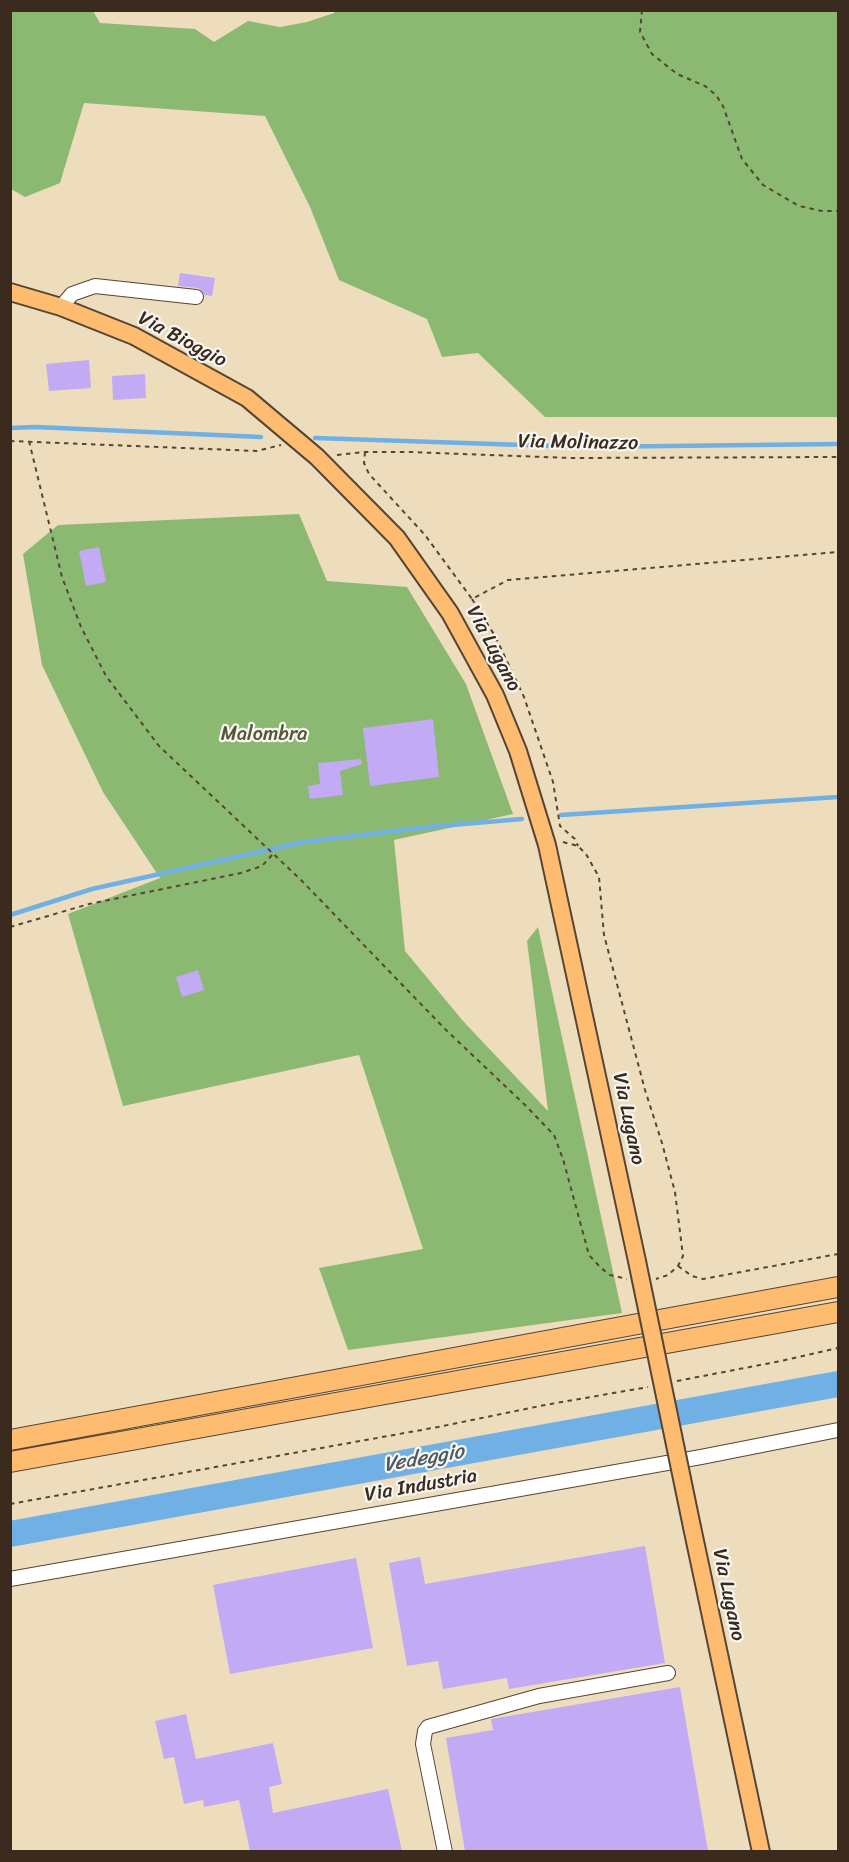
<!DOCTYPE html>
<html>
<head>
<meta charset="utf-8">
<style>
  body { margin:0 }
  #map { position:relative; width:849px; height:1862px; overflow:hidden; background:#edddbc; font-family:Sriracha,sans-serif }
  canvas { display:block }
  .frame { position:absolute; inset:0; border:12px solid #3b2a1e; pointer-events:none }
</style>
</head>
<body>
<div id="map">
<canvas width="849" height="1862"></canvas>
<div class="frame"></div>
</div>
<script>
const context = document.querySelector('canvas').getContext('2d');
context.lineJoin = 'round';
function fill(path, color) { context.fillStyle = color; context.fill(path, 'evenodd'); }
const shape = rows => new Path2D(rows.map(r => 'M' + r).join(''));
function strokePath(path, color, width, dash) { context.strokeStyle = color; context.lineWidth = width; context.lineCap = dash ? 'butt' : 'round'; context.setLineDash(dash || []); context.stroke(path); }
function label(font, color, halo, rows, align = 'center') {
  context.font = font + ' Sriracha,sans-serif'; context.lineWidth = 4.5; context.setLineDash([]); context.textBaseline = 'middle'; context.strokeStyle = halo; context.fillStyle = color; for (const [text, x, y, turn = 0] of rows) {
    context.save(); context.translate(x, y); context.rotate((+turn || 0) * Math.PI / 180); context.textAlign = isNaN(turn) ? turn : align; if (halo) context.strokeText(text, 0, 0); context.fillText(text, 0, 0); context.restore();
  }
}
fill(shape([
  [10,11,93,11,100,23,195,29,214,42,248,21,280,27,307,22,334,13,335,11,838,11,838,417,545,417,478,353,442,357,427,319,339,280,310,207,265,116,84,103,60,183,25,197,11,189],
  [299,514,327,581,407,587,466,684,513,814,394,840,405,951,463,1021,548,1111,527,941,538,927,622,1313,348,1350,319,1268,423,1249,359,1055,123,1106,68,914,160,878,103,792,42,665,23,554,58,525]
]), '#8cb971');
strokePath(shape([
  [10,428,36,427,261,437],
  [315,438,583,447,838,444],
  [561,815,838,797],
  [10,915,92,889,304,842,429,827,522,819]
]), '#71b0e4', 4.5);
strokePath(shape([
  [10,1534,838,1384]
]), '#71b0e4', 26);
fill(shape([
  [180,273,215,278,212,296,205,295,198,288,178,286],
  [89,360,91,388,49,391,46,364],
  [145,374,146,398,113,400,112,376],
  [99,547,106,582,86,586,79,551],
  [433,719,439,777,370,786,363,728],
  [361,759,362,764,340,771,343,795,310,799,308,786,320,784,318,763],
  [198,970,204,990,182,997,176,977],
  [645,1546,665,1663,509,1689,507,1678,443,1689,438,1661,407,1666,389,1563,420,1557,425,1584],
  [356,1558,373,1648,230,1674,213,1585],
  [680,1687,708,1851,465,1851,446,1738,493,1730,491,1719],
  [186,1714,196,1759,273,1743,282,1784,269,1787,273,1813,388,1789,402,1851,250,1851,239,1800,204,1807,203,1800,184,1804,174,1757,164,1759,155,1721]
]), '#c3aaf4');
const minor = shape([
  [61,307,72,294,95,286,196,297],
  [10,1579,701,1457,838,1430],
  [445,1852,423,1744,425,1731,428,1727,539,1696,668,1673]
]);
const major = shape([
  [10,292,61,307,134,336,247,398,317,457,397,538,450,613,495,695,518,751,547,845,637,1261],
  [692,1527,761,1852]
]);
const highway = shape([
  [10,1440,838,1287],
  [10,1462,838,1312]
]);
strokePath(minor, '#564536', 16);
strokePath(major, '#564536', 20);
strokePath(highway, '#564536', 22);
strokePath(shape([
  [642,10,640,32,652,54,677,74,705,86,716,95,723,106,742,159,763,185,799,206,822,211,838,211],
  [10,441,257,451,281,445],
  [29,441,62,577,81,627,106,676,159,746,301,880,445,1029,524,1104,554,1135,563,1159,589,1255,601,1268,610,1275,627,1279],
  [365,452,364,463,369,474,425,535,472,599,508,580,838,552],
  [337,455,365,452,410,452,570,458,838,457],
  [472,599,495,636,524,697,553,782,560,826,575,839,578,846],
  [563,842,578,846,586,854,599,877,604,935,645,1090,662,1143,675,1192,683,1256,678,1266,668,1275,656,1279],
  [10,927,89,904,241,873,262,866,272,855],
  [678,1266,692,1276,703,1279,838,1254],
  [677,1381,781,1361,838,1348],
  [10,1504,438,1427,545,1405,648,1387]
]), '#564536', 2, [4.5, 4.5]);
strokePath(minor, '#fff', 14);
strokePath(major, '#fdbc70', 16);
strokePath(highway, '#fdbc70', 20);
const majorBridge = shape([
  [637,1261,692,1527]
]);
strokePath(majorBridge, '#564536', 20, []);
strokePath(majorBridge, '#fdbc70', 16);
label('20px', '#3b2a1e', '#f6f6f2', [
  ["Via Bioggio",182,340,28],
  ["Via Molinazzo",578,443,1],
  ["Via Lugano",493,649,62],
  ["Via Lugano",628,1119,78],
  ["Via Industria",421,1486,-10],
  ["Via Lugano",728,1595,78]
]);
label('20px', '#585637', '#f6f6f2', [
  ["Malombra",264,735]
]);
label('italic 21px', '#4e5963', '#f6f6f2', [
  ["Vedeggio",424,1459,-10]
]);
</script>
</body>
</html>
